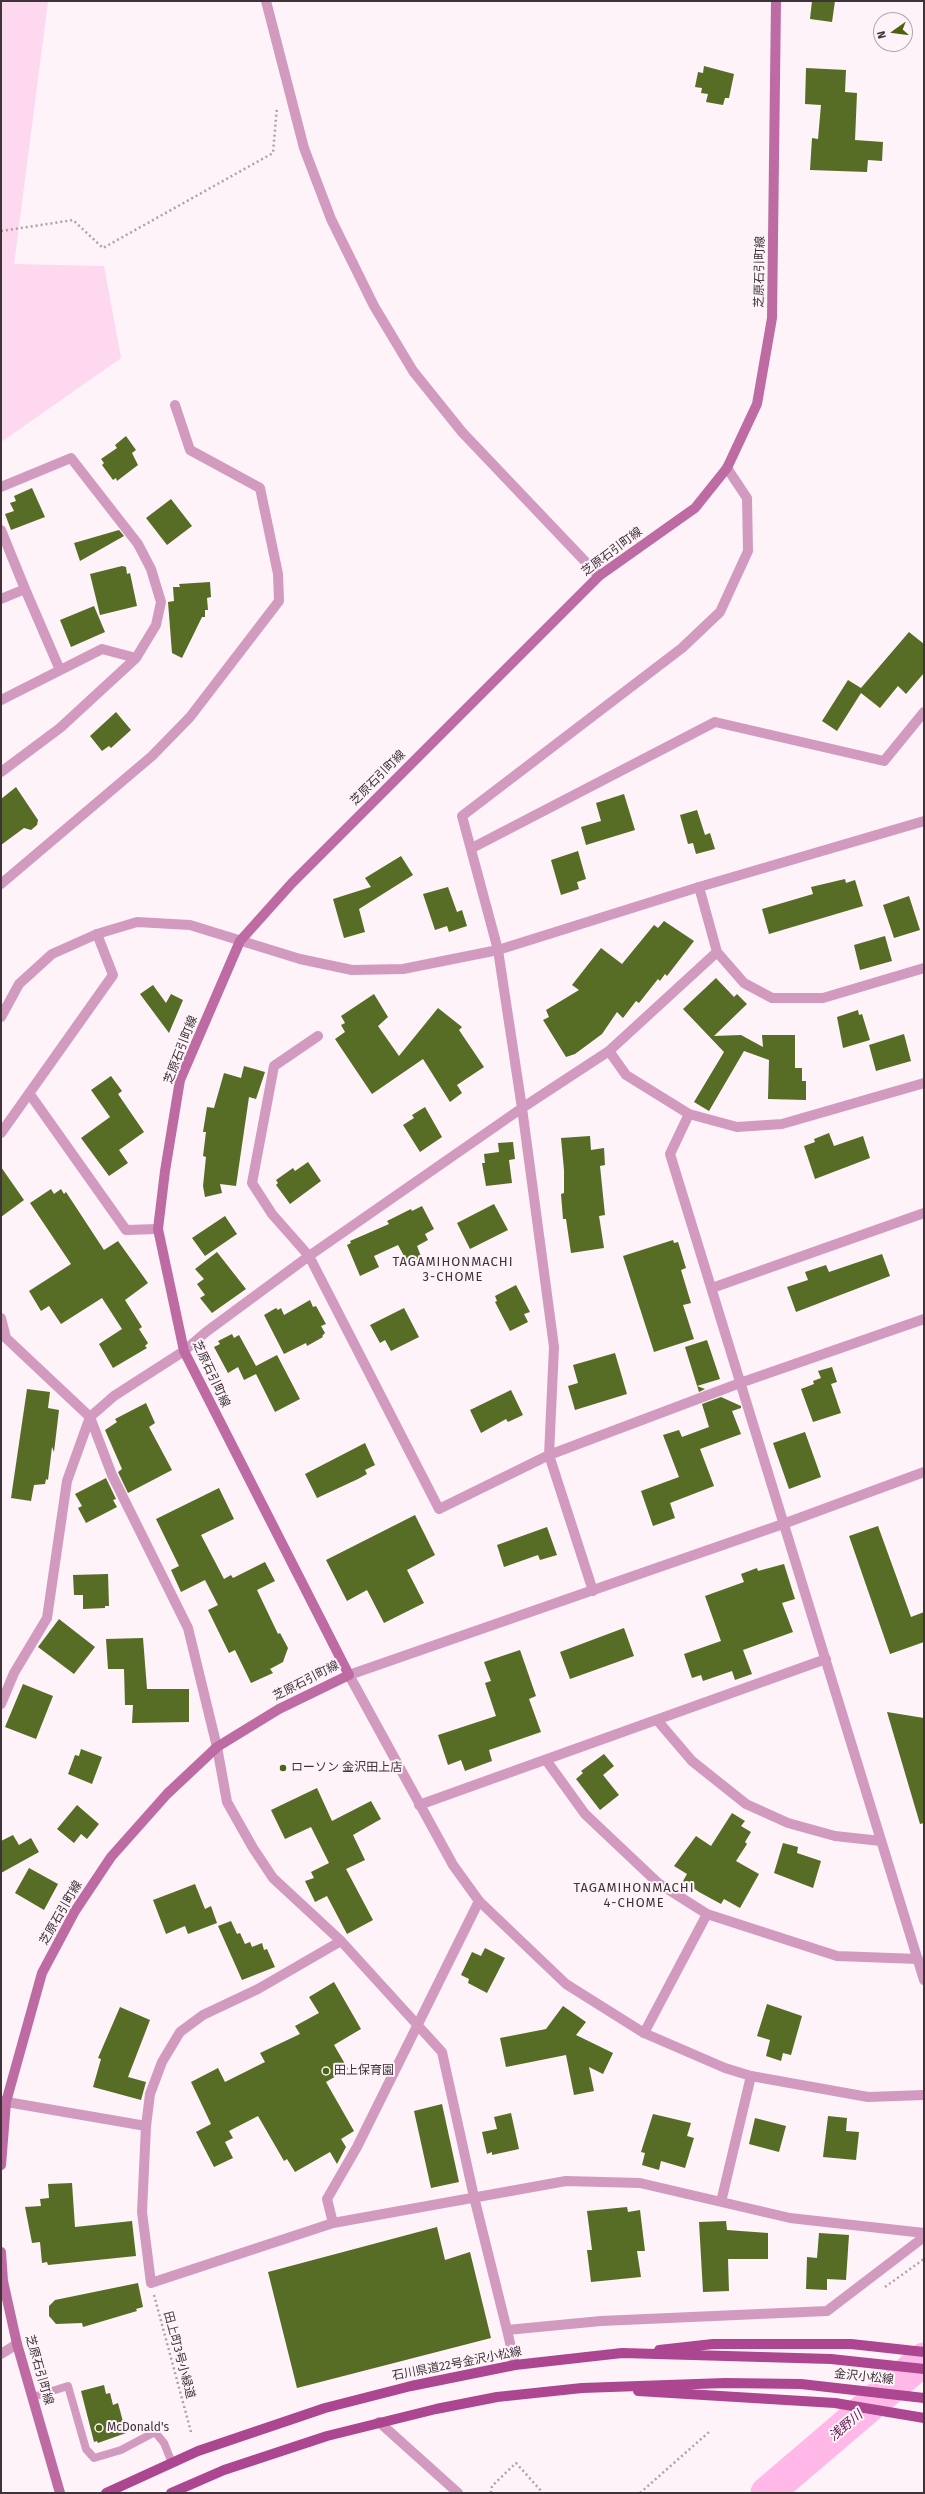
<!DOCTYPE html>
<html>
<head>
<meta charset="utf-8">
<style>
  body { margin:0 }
  #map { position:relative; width:925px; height:2494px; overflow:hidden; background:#fdf3f9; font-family:"Fira Sans",sans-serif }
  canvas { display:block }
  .frame { position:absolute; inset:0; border:2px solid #3d3339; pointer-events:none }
  .north { position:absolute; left:873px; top:12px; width:40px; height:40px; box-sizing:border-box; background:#fdf3f9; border:1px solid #b0a6ac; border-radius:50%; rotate:256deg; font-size:11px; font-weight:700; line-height:16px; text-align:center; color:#3d3339 }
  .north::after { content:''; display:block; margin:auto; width:14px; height:18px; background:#4d630f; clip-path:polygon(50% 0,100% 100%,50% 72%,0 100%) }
</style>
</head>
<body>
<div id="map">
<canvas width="925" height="2494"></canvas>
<div class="frame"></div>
<div class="north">N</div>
</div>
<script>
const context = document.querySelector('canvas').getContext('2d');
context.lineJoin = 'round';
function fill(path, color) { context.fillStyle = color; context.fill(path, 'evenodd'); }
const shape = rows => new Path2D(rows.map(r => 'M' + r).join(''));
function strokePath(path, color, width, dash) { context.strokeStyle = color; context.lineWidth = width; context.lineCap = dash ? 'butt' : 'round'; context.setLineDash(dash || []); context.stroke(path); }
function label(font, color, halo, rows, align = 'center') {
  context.font = font + ' "Fira Sans","Noto Sans JP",sans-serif'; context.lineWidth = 4; context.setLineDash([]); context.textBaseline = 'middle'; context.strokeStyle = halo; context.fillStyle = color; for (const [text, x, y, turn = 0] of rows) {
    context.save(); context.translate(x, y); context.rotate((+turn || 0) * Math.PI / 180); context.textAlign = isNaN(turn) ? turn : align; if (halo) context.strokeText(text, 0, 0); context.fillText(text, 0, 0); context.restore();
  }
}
fill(shape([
  [1,1,48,1,14,264,104,266,121,358,1,442]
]), '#fdd8ef');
strokePath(shape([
  [767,2493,924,2359]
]), '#ffb8e7', 33);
fill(shape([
  [812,1,835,1,832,22,810,19],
  [704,66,734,74,729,98,725,98,723,105,706,102,708,94,701,93,702,88,695,87,698,72,703,73],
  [806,68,846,70,845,92,857,93,855,140,883,142,882,161,868,160,867,172,810,170,812,138,818,139,821,105,805,104],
  [126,436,136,450,132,453,138,465,117,481,116,478,113,480,102,465,104,463,101,459,117,448,115,445],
  [32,488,45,517,11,530,5,514,14,511,10,503,16,501,14,496],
  [171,499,192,526,167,545,146,518],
  [119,530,124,536,80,561,74,543],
  [122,566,126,567,127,574,130,573,137,606,100,615,90,574],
  [210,582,211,597,207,598,208,610,205,610,205,617,202,617,182,658,172,653,168,602,174,601,173,587,180,587,179,584],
  [94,606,105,632,71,647,60,620],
  [909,632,924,644,924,673,906,694,898,686,880,708,861,693,837,731,822,721,848,680,861,688],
  [116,712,131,730,111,748,109,746,102,751,90,736],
  [16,787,38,820,37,825,31,830,24,828,1,845,1,799],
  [624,794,635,830,586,845,581,827,601,821,596,803],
  [697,810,705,835,710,833,715,849,696,854,693,843,688,844,680,815],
  [578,851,586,879,577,882,579,889,561,895,551,860],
  [401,856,413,875,359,909,365,932,344,938,333,899,371,887,365,878],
  [845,879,846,883,855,880,863,906,769,934,762,909,813,894,811,887],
  [448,887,457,912,462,910,467,926,449,932,447,926,435,930,423,894],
  [909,896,920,930,894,938,883,905],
  [664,921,694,941,667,976,665,974,660,981,658,979,639,1003,636,1001,623,1018,617,1012,602,1034,575,1054,566,1057,543,1020,549,1017,546,1010,579,990,572,985,601,948,622,964,654,925,658,928],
  [885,936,892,961,860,970,854,945],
  [716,978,734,997,737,994,747,1004,714,1036,741,1035,763,1047,762,1035,795,1035,795,1068,802,1068,802,1081,806,1081,806,1100,768,1099,769,1060,744,1051,709,1111,694,1102,724,1052,683,1009],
  [153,985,166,1003,171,994,183,1000,169,1033,140,994],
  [374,994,388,1017,378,1026,399,1056,438,1008,462,1027,459,1030,484,1067,457,1085,462,1093,450,1102,423,1059,372,1094,335,1039,345,1032,341,1025,345,1023,341,1016],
  [858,1010,859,1015,862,1014,870,1040,843,1048,837,1017],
  [904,1034,911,1061,876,1071,869,1045],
  [244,1066,265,1072,256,1099,249,1097,236,1186,220,1184,222,1193,205,1197,203,1186,206,1157,203,1156,206,1132,203,1132,207,1107,214,1108,224,1073,241,1078],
  [111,1076,122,1091,118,1094,144,1132,119,1150,128,1163,109,1176,81,1138,110,1117,91,1090],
  [425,1107,442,1137,420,1152,403,1125,414,1118,412,1115],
  [829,1133,834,1146,863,1136,870,1158,815,1179,804,1146,815,1142,814,1139],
  [590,1136,591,1150,604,1148,605,1165,600,1166,605,1215,599,1216,604,1248,571,1253,566,1219,563,1219,561,1194,564,1193,564,1170,561,1138],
  [513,1142,515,1159,509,1160,512,1183,486,1186,482,1163,485,1163,484,1154,499,1152,498,1143],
  [308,1162,321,1181,290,1204,276,1185,278,1183,276,1180,293,1168,295,1171],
  [1,1167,24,1200,1,1217],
  [51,1189,54,1194,61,1189,64,1194,66,1192,104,1250,118,1241,148,1283,125,1300,142,1327,139,1329,148,1343,145,1346,147,1348,113,1368,99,1344,122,1329,102,1298,61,1324,49,1306,41,1311,29,1291,71,1264,30,1203],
  [494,1204,508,1230,470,1249,457,1223],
  [422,1206,434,1229,425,1234,428,1240,417,1246,422,1259,409,1265,398,1245,374,1256,379,1267,360,1276,347,1245,351,1243,350,1241,389,1224,387,1221,411,1209,412,1211],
  [225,1216,237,1234,205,1256,192,1238],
  [673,1240,674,1243,678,1242,686,1268,681,1270,691,1303,683,1305,694,1339,654,1352,623,1256],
  [217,1252,246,1289,212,1313,200,1298,205,1295,197,1284,204,1279,195,1269],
  [882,1254,890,1276,796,1312,787,1287,808,1280,805,1272,826,1265,829,1272],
  [516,1285,530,1312,524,1314,528,1322,510,1331,495,1302,497,1301,495,1296],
  [310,1300,313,1307,316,1306,326,1324,321,1326,325,1333,322,1336,323,1337,307,1346,306,1343,284,1354,264,1315,276,1308,278,1310,281,1308,284,1315],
  [404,1308,419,1337,391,1351,385,1340,380,1343,370,1325],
  [232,1334,234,1338,239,1335,256,1366,277,1355,300,1399,275,1412,256,1374,244,1380,238,1367,228,1373,214,1347,220,1344,218,1341],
  [707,1340,720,1379,697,1386,705,1389,699,1392,685,1347],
  [615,1353,627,1394,575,1410,568,1386,578,1383,573,1365],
  [832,1367,837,1382,831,1384,841,1413,813,1422,801,1389,814,1384,813,1381,821,1378,818,1371],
  [27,1389,50,1392,48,1408,59,1410,54,1452,52,1447,48,1480,46,1479,45,1484,34,1485,31,1501,11,1498],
  [511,1390,523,1415,508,1422,506,1419,481,1433,470,1410],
  [721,1397,741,1406,741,1408,732,1411,741,1434,700,1449,714,1486,670,1503,675,1518,653,1526,641,1491,679,1477,663,1435,679,1430,682,1437,709,1427,702,1404],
  [146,1403,155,1423,149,1427,172,1470,128,1493,118,1472,122,1469,105,1430,117,1422,115,1419],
  [805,1432,821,1477,789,1489,773,1443],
  [365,1443,375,1465,365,1470,367,1474,358,1479,317,1498,305,1474],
  [106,1478,116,1499,113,1500,117,1507,86,1523,78,1508,82,1506,75,1494],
  [219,1488,234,1519,201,1535,224,1579,231,1575,233,1578,265,1562,275,1581,257,1590,278,1634,280,1633,288,1648,283,1662,270,1669,273,1673,251,1683,235,1650,229,1653,208,1610,218,1605,205,1580,181,1592,171,1570,179,1566,156,1519],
  [415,1515,435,1555,407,1570,424,1603,384,1623,367,1590,347,1601,326,1560],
  [878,1526,911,1617,924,1612,924,1642,890,1654,849,1536],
  [547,1527,557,1555,540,1560,538,1555,504,1567,497,1545],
  [784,1564,795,1599,782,1603,793,1632,743,1650,752,1674,735,1680,732,1671,703,1681,701,1675,692,1678,684,1654,721,1641,705,1596,744,1582,741,1574,757,1568,758,1571],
  [108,1574,109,1606,105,1606,105,1608,83,1609,83,1595,74,1595,73,1575],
  [59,1619,95,1647,74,1674,38,1647],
  [624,1628,634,1656,570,1679,560,1652],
  [143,1638,147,1689,189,1689,189,1722,132,1723,133,1705,125,1705,124,1669,108,1669,106,1639],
  [520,1650,536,1696,529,1699,541,1732,489,1750,492,1761,465,1771,461,1760,448,1765,438,1735,496,1716,485,1683,491,1681,484,1662],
  [23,1684,53,1696,36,1739,5,1727],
  [887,1712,924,1718,924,1823,920,1824],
  [81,1749,102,1757,92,1784,68,1774,75,1755,79,1756],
  [604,1754,614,1766,603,1775,619,1795,600,1810,576,1779,583,1773,581,1771],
  [317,1788,332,1821,371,1801,381,1819,353,1835,365,1860,346,1869,373,1920,347,1934,327,1896,315,1902,305,1881,314,1878,311,1872,329,1863,311,1827,285,1839,271,1810],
  [77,1805,99,1824,87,1839,81,1834,74,1843,57,1829],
  [732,1813,745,1821,741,1826,751,1832,745,1842,747,1844,736,1861,759,1874,740,1908,724,1899,721,1904,699,1892,683,1881,687,1874,674,1866,696,1836,711,1846],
  [13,1835,19,1845,31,1838,39,1852,1,1873,1,1841],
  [783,1843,798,1847,797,1853,821,1861,813,1888,774,1873],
  [29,1868,58,1884,44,1910,15,1893],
  [195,1884,205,1909,211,1906,217,1923,188,1934,185,1926,166,1934,153,1900],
  [231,1921,237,1934,240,1933,245,1944,250,1942,252,1947,262,1943,264,1950,267,1949,275,1967,242,1980,218,1926],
  [485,1948,505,1958,487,1993,468,1983,469,1979,461,1975,472,1952,481,1956],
  [334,1982,361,2029,334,2045,348,2069,326,2082,354,2131,341,2139,346,2147,337,2164,330,2152,295,2172,287,2159,284,2161,258,2116,229,2131,233,2138,225,2142,233,2158,214,2167,196,2132,211,2124,191,2082,218,2068,225,2082,265,2062,260,2053,300,2034,295,2026,319,2013,309,1997],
  [767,2004,802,2016,791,2055,783,2053,781,2061,766,2056,770,2040,757,2036],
  [563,2006,586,2022,576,2035,613,2053,603,2074,589,2067,594,2091,574,2095,566,2055,506,2067,500,2038,546,2029],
  [120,2007,150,2020,128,2077,146,2082,141,2100,93,2087,101,2059,98,2058],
  [442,2104,459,2182,431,2188,414,2111],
  [511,2113,519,2149,492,2155,492,2152,487,2154,482,2132,497,2129,494,2117],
  [653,2114,691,2123,687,2136,694,2138,685,2168,661,2161,659,2170,642,2165,645,2153,641,2152],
  [828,2116,847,2118,846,2131,859,2132,856,2160,823,2157],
  [755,2118,786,2126,779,2152,749,2144],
  [72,2183,75,2227,132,2221,136,2256,48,2265,47,2262,42,2263,40,2242,32,2243,25,2207,41,2206,40,2199,49,2198,48,2184],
  [627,2207,628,2212,640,2210,645,2251,637,2251,641,2277,591,2282,587,2250,592,2250,587,2211],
  [726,2221,727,2230,768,2233,768,2259,728,2259,729,2291,703,2292,699,2222],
  [437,2227,445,2260,470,2252,491,2338,297,2388,268,2272],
  [819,2233,849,2235,846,2280,827,2279,827,2290,806,2289,807,2257,817,2258],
  [138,2283,143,2307,136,2309,137,2311,83,2327,82,2323,56,2324,49,2316,49,2306,55,2300],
  [104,2385,106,2394,110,2393,113,2405,118,2403,126,2433,98,2443,97,2441,94,2442,81,2391]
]), '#576c24');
strokePath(shape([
  [1,231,73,220,103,248,273,153,277,107],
  [885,2287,924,2259],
  [154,2295,191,2432],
  [491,2493,492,2486,516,2463,543,2493],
  [640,2493,709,2432]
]), '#aca2a8', 2.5, [2, 3]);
strokePath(shape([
  [33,2397,68,2386,86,2449,94,2458,121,2450,155,2432,164,2443,172,2463]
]), '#d39ac0', 8);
strokePath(shape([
  [1,487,71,458,138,544,151,569,161,602,156,625,136,658,60,728,1,772],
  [1,530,25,589],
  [1,599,25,589,60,670],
  [1,700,102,649,136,658],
  [472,848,715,722,884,761,924,712],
  [1,884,152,756,190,717,279,601,278,574,260,488,190,450,175,405],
  [699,887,717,952,744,983,772,998,823,998,924,968],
  [318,1036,274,1066,252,1183,272,1214,309,1256,439,1509,549,1455,740,1383,924,1319],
  [609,1051,626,1075,689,1114,737,1127,782,1124,924,1083],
  [29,1093,126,1230,158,1229],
  [689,1114,670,1154,924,1980],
  [1,1133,113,975,97,934],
  [712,1288,924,1213],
  [1,1318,6,1338,90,1417,112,1475,188,1628,217,1747,227,1802,253,1848,273,1878,341,1941,442,2052,474,2197,507,2330,601,2321,827,2311,924,2237],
  [593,1591,549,1455,554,1347,522,1108,498,950,462,816,682,648,720,612,748,551,747,498,727,468],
  [1,1704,14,1673,47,1618,67,1481,90,1417,114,1396,184,1351,206,1332,309,1256,522,1108,609,1051,717,952],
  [657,1720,692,1761,746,1804,788,1823,835,1836,881,1841],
  [546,1760,585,1814,658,1883,707,1914,837,1956,918,1959],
  [419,1805,826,1659],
  [341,1941,258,1989,203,2015,180,2032,162,2062,150,2094,146,2126,142,2212,151,2283,333,2223,566,2181,640,2183,790,2218,924,2233],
  [644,2033,707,1914],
  [1,2101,146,2126],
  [721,2202,751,2076],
  [333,2223,327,2199,357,2147,479,1901],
  [507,2330,515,2365],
  [1,2354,17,2344],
  [379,2422,458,2493]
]), '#d39ac0', 10);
strokePath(shape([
  [266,1,304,148,331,219,374,306,413,371,462,432,599,576],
  [1,1017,19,984,52,954,97,934,137,922,190,925,300,959,352,970,403,969,498,950,699,887,924,821],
  [924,1472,783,1524,349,1675,453,1865,479,1901,566,1984,644,2033,725,2068,751,2076,868,2097,924,2095]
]), '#d39ac0', 10);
strokePath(shape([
  [1,2165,6,2102,42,1973,75,1911,111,1857,167,1794,217,1747,279,1709,349,1675,184,1351,158,1229,165,1171,180,1080,240,941,292,883,599,576,695,508,727,468,757,404,772,318,776,1],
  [1,2252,3,2281,17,2344,60,2493]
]), '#be6ba4', 10);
strokePath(shape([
  [659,2350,713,2344,851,2344,924,2352],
  [638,2391,835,2403,924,2418],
  [106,2493,198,2451,325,2408,411,2386,515,2365,622,2353,831,2359,924,2369],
  [171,2493,224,2470,327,2436,436,2409,497,2397,582,2388,725,2383,801,2384,924,2398]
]), '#ac4690', 10);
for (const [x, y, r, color] of [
  [283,1768,4,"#4d630f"],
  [326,2071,4,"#4d630f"],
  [99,2428,4,"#4d630f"]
]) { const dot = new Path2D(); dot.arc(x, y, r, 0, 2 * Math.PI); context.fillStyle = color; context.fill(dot); strokePath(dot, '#fdf3f9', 1.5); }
label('12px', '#3d3339', '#fdf3f9', [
  ["芝原石引町線",760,272,-89],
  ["芝原石引町線",612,552,-37],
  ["芝原石引町線",378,778,-45],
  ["芝原石引町線",181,1050,-69],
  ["芝原石引町線",211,1374,65],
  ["芝原石引町線",306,1681,-27],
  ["芝原石引町線",61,1913,-60],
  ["田上町3号小緑道",179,2355,75],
  ["石川県道22号金沢小松線",457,2364,-11],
  ["芝原石引町線",39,2370,74],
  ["金沢小松線",864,2377,6]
]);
label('12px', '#3d3339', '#fdf3f9', [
  ["ローソン 金沢田上店",291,1768],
  ["田上保育園",334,2071],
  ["McDonald's",107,2428]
], 'left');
context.letterSpacing = '1px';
label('13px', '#3d3339', '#fdf3f9', [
  ["TAGAMIHONMACHI",453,1262],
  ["3-CHOME",453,1277],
  ["TAGAMIHONMACHI",634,1888],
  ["4-CHOME",634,1903]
]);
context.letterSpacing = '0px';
label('italic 13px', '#61164e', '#fdf3f9', [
  ["浅野川",846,2426,-40]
]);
</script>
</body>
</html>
